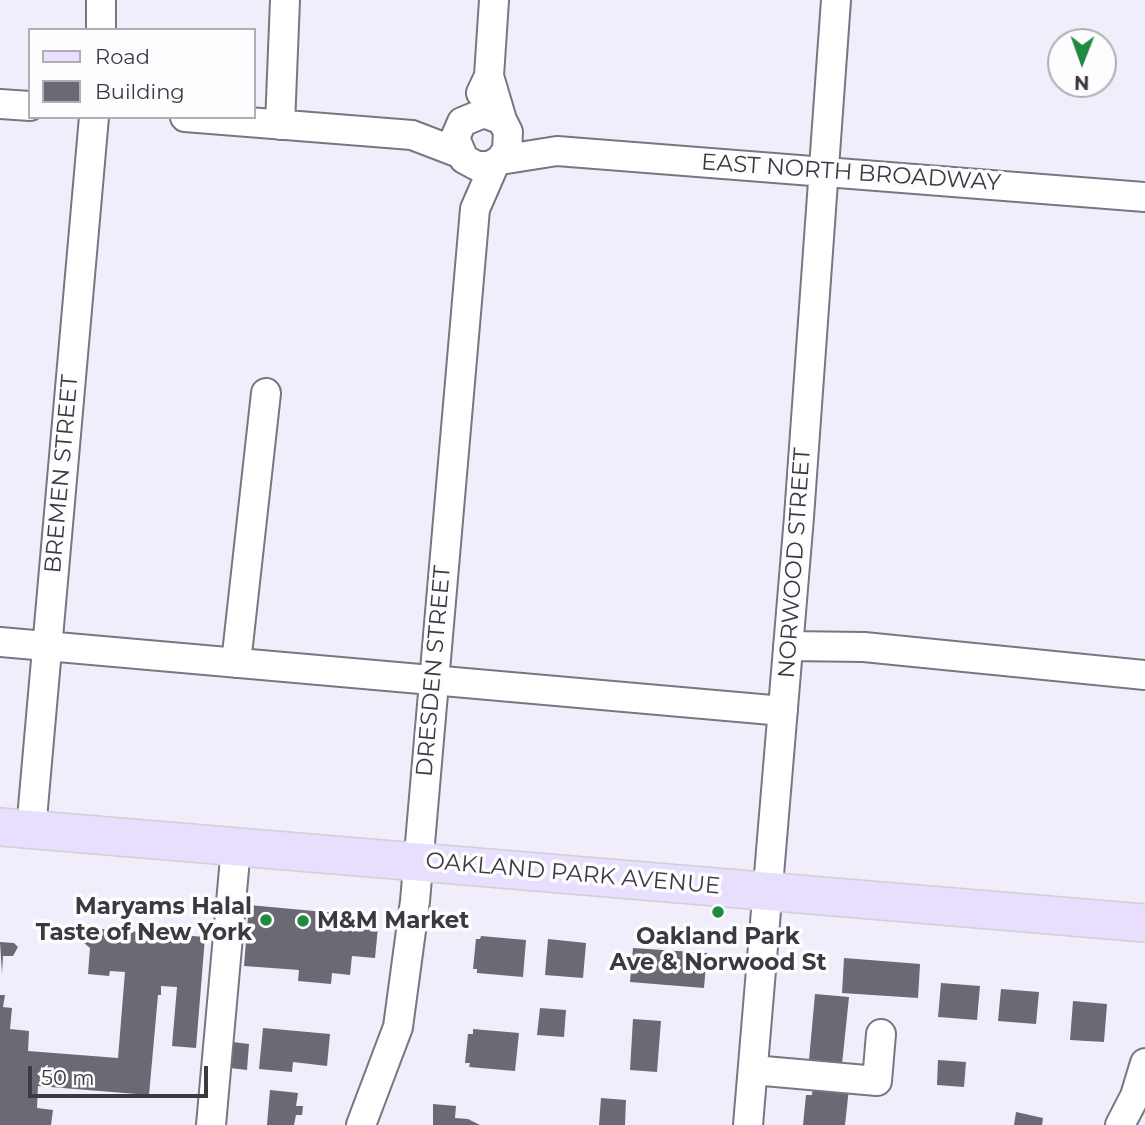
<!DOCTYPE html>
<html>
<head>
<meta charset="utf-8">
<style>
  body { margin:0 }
  #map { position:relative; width:1145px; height:1125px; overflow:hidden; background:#f1edfb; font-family:Montserrat,sans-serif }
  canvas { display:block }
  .legend { position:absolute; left:28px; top:28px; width:228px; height:91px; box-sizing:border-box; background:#fdfcff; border:2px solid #b0aeb2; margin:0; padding:9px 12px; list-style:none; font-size:21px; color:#3c3a3f }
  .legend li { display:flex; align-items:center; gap:14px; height:35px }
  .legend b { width:35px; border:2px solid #b0aeb2 }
  .north { position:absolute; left:1047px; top:28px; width:70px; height:70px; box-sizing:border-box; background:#fdfcff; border:2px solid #b0aeb2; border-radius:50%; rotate:181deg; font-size:19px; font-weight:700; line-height:28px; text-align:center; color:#3c3a3f }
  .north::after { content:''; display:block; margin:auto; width:24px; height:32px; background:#208a41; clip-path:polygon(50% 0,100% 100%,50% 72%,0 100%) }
  .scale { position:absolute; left:28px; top:1066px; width:180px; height:32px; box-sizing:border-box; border:4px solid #3c3a3f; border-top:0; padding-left:9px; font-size:21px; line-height:24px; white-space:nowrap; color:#3c3a3f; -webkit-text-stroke:5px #fdfcff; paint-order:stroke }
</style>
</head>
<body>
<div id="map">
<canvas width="1145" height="1125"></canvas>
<ul class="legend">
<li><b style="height:9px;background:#e8defe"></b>Road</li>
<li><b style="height:19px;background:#6c6874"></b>Building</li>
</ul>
<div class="north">N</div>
<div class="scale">50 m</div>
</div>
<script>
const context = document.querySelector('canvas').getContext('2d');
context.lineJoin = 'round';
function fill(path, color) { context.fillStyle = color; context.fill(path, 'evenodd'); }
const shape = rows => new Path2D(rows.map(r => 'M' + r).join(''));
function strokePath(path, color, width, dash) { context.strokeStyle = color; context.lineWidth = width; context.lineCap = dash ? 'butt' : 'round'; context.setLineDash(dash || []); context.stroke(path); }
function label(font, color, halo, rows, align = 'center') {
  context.font = font + ' Montserrat,sans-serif'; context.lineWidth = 7; context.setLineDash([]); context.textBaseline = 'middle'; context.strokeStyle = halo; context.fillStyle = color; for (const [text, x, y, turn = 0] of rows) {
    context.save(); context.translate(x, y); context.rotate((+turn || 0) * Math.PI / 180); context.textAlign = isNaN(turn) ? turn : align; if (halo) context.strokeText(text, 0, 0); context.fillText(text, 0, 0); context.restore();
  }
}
fill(shape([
  [249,905,379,917,375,958,352,956,350,975,332,973,331,984,298,981,299,970,244,966],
  [102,929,205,937,196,1048,172,1046,177,987,161,986,161,995,158,995,149,1095,38,1086,37,1108,53,1110,51,1125,0,1125,0,995,5,995,3,1007,12,1008,10,1029,29,1031,28,1051,118,1058,125,972,110,971,109,976,88,974,90,948,84,943,85,935,89,931,102,932],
  [481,936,526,940,523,977,477,973,477,969,473,969,476,939,480,939],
  [548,939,586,943,583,978,545,975],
  [0,942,14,943,18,947,13,956,3,956,2,974],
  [633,948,707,953,704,988,630,982],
  [844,958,920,964,918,998,842,993],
  [941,983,980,986,977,1020,938,1017],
  [1001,989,1039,992,1036,1024,998,1021],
  [815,994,849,997,841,1074,808,1071],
  [1073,1001,1107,1004,1104,1042,1070,1040],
  [540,1008,566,1010,564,1037,537,1035],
  [633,1019,661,1021,657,1072,630,1070],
  [263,1028,330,1034,327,1066,293,1062,292,1072,259,1069],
  [473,1029,519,1033,515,1071,469,1067,470,1063,465,1063,468,1034,473,1034],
  [224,1041,249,1044,247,1070,222,1067],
  [938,1060,966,1062,964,1087,937,1085],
  [813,1084,849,1088,845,1125,803,1125,806,1095,812,1095],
  [270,1090,298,1093,296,1106,303,1106,302,1115,296,1115,294,1125,267,1125],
  [601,1098,626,1100,625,1125,599,1125],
  [433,1104,456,1106,455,1118,468,1119,480,1125,433,1125],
  [1016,1112,1043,1118,1042,1125,1014,1125]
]), '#6c6874');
const minor = shape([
  [101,30,101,0],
  [489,76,502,120,508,132,507,150,500,160,490,166,477,166,464,159,455,138,462,122,484,113,502,120],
  [481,93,489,76,494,0],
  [0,104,30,106],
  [185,117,412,135,459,153],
  [280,125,285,0],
  [500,160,557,151,1145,197],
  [0,642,783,711],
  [788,646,864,647,1145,675],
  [236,663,266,393],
  [31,830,94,117],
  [753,1070,877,1081,881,1034],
  [211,1125,236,847],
  [361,1125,398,1027,415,901,475,209,495,163],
  [748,1125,799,517,836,0],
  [1120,1125,1135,1096,1145,1063]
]);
const major = shape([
  [0,827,1145,923]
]);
strokePath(minor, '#797581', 32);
strokePath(major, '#d0d0d1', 40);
strokePath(minor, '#fff', 28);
strokePath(major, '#e8defe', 37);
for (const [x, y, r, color] of [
  [718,912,7,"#208a41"],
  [266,920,7,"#208a41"],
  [303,921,7,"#208a41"]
]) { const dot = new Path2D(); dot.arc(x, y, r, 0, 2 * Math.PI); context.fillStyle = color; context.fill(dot); strokePath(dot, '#fdfcff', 2.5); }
label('23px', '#3c3a3f', '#fdfcff', [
  ["EAST NORTH BROADWAY",851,173,4],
  ["BREMEN STREET",62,474,-85],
  ["NORWOOD STREET",795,563,-86],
  ["DRESDEN STREET",434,671,-85],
  ["OAKLAND PARK AVENUE",573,874,5]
]);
label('bold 23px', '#3c3a3f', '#fdfcff', [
  ["Maryams Halal",252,907],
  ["Taste of New York",252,933],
  ["M&M Market",317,921,"left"],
  ["Oakland Park",718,937,"center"],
  ["Ave & Norwood St",718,963,"center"]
], 'right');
</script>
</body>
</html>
